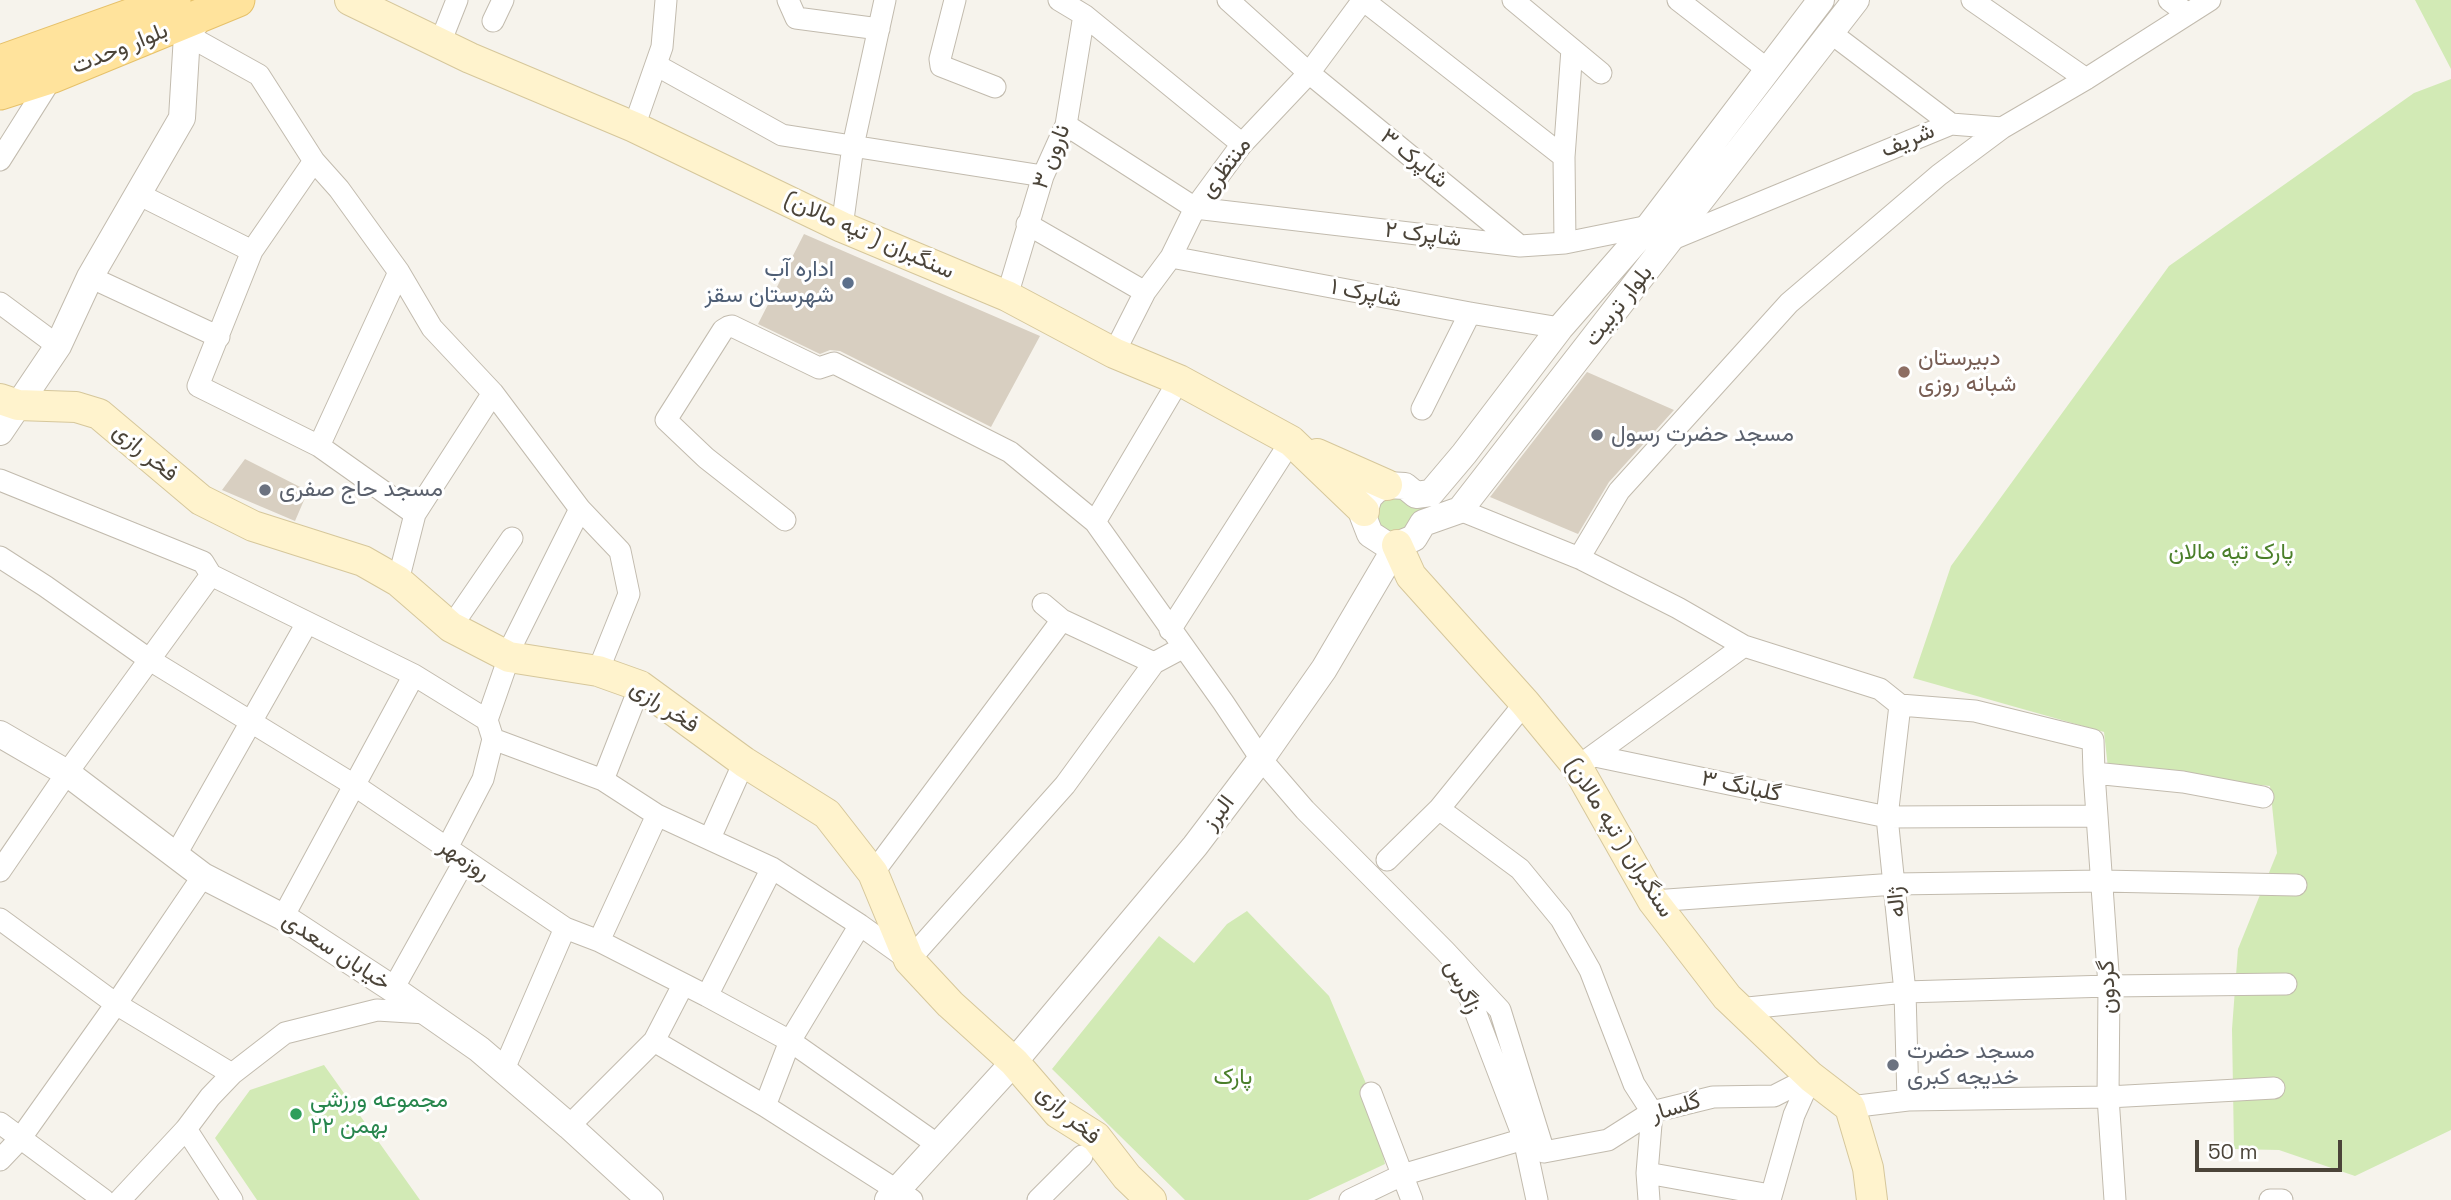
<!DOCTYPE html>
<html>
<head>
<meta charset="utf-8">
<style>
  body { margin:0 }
  #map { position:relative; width:2451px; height:1200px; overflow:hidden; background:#f6f3ec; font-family:"Space Grotesk",sans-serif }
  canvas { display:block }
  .scale { position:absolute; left:2195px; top:1140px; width:147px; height:32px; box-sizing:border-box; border:4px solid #4b4439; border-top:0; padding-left:9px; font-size:21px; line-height:24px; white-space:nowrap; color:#4b4439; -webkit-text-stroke:5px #fff; paint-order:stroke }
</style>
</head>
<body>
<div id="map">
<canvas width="2451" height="1200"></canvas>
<div class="scale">50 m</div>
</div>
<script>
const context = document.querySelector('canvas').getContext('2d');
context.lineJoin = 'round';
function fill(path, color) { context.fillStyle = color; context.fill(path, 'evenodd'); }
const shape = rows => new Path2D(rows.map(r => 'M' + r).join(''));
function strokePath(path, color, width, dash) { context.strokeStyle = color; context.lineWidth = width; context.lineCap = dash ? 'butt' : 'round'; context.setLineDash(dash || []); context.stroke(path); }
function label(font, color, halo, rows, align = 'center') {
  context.font = font + ' "Space Grotesk",Vazirmatn,sans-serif'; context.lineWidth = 6; context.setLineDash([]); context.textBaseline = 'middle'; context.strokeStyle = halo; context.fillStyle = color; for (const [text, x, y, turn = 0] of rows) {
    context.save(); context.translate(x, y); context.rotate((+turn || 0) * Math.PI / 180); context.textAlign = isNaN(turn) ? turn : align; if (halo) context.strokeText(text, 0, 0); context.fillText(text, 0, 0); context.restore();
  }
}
fill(shape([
  [2415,0,2451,0,2451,69],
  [2451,79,2451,1130,2355,1176,2279,1150,2234,1149,2232,1029,2238,949,2277,853,2270,786,2108,768,2104,732,1913,678,1951,566,2169,266,2414,93],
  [1376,490,1423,505,1424,514,1387,545,1365,506],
  [1247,911,1329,996,1370,1093,1385,1164,1308,1200,1185,1200,1052,1069,1159,936,1194,963,1227,924],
  [324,1065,420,1200,257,1200,215,1138,250,1090]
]), '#d2eab5');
fill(shape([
  [804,234,1040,336,991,427,840,351,830,350,820,354,758,324],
  [1587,372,1674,410,1609,482,1578,534,1490,497],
  [245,459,308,491,295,521,222,490]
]), '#d8cfc1');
const minor = shape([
  [788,0,796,18,879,29],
  [955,0,940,59,941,66,995,87],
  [1059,0,1084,15,1242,144],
  [1228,0,1309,73,1520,246],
  [1513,0,1601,73],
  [1678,0,1767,69],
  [1972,0,2086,79],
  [2169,0,2188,14],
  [493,21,503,0],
  [197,26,187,35,259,75,314,161,339,189,399,272,432,328,493,393,580,509,620,551,629,594,598,671],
  [1831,33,1951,124],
  [440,43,457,0],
  [656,65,782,135,1043,176],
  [1066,125,1195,208,1520,246,1565,243,1649,226],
  [634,127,662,47,666,0],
  [0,160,53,76],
  [314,161,252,251,198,386,319,446,415,514],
  [138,194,252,251],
  [1027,224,1145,292],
  [842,227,853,146,885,0],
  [1670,240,1951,124,2002,128,2086,79,2210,0],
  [1565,243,1564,157,1572,49],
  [1171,257,1470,313,1560,328],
  [90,277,219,337],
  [1007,296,1043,176,1066,125,1084,15],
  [0,303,58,346],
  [1114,353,1145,292,1171,257,1195,208,1242,144,1309,73,1363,0,1564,157],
  [1422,409,1470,313],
  [319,446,399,272],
  [0,480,203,562,211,575,67,773,0,871],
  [1460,510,1579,558,1678,608,1744,646,1880,689,1900,705,1975,711,2093,740,2094,773,2183,782,2263,797],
  [785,520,706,458,666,420,723,330,728,327,732,326,819,368,834,363,1010,452,1095,522,1223,702,1261,759,1305,810,1445,951,1500,1010,1544,1152,1608,1140,1652,1112,1713,1097,1774,1096,1811,1077],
  [1095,522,1179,380],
  [0,557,45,586,150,660,354,785,565,928,599,941,707,996,790,1041,938,1145],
  [1579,558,1619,491,1789,303,1939,175,2002,128],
  [211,575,414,675,487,720],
  [398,581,415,514,493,393],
  [1043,604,1062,620,1154,663],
  [451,627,512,538],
  [1170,630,1291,441],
  [507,655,580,509],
  [1900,705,1887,817,1905,992,1908,1100],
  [493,739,603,780,657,815,772,868,860,925,909,960,1065,785,1154,663,1184,647],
  [1595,756,1887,817,2097,816],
  [1587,760,1744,646],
  [2094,773,2109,986,2108,1097,2115,1200],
  [603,780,640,686],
  [1439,809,1525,703],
  [710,838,744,762],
  [447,848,483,779,493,739,487,720,509,657],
  [175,856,307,623],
  [1387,860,1439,809,1520,869,1561,919,1590,970,1634,1084,1652,1112,1647,1173,1649,1200],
  [873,873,1062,620],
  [1653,901,1895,884,2102,881,2296,885],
  [283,917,414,675],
  [0,919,116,1004,232,1074],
  [599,941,657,815],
  [1457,974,1470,998,1524,1139,1537,1200],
  [393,989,465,860],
  [707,996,772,868],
  [1738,1009,1905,992,2109,986,2286,984],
  [654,1041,765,1106,912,1200],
  [504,1069,565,928],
  [1371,1093,1412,1200],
  [765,1106,790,1041,860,925],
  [1850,1107,1908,1100,2108,1097,2274,1088],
  [0,1123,104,1200],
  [569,1126,654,1041,683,985],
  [186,1129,232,1200],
  [0,1160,20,1139,116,1004,203,876],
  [1647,1173,1770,1195],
  [120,1200,186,1129,210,1097,232,1074,285,1033,377,1010,426,1013],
  [1038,1200,1082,1156],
  [1350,1200,1402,1175,1524,1139],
  [1770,1200,1794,1115,1811,1077],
  [2270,1200,2282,1200]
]);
const tertiary = shape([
  [1821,0,1649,226,1560,328,1464,454,1431,493,1416,495,1405,486,1387,485,1376,490,1369,497,1363,516,1370,534,1387,545,1397,545,1414,538,1423,523,1460,510,1856,0],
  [0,432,58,346,90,277,182,118,187,35],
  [0,734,67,773,203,876,283,917,393,989,479,1049,569,1126,650,1200],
  [888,1200,1014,1062,1195,846,1261,759,1324,669,1397,545]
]);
const secondary = shape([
  [350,0,470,58,634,127,842,227,1007,296,1114,353,1179,380,1291,441,1364,511],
  [0,399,18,405,76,407,99,414,201,500,253,526,363,561,398,581,451,627,509,657,598,671,640,686,744,762,827,814,873,873,909,960,950,1004,1014,1062,1058,1113,1096,1137,1127,1177,1151,1200],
  [1317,454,1387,485],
  [1397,545,1411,576,1525,703,1576,765,1653,901,1727,997,1811,1077,1850,1107,1868,1168,1872,1200]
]);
const primary = shape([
  [0,62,174,0],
  [0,93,53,76,238,0]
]);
strokePath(minor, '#c2bbae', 23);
strokePath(tertiary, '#c2bbae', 28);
strokePath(secondary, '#d6c79b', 32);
strokePath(primary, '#e6c16a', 35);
strokePath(minor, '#fff', 21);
strokePath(tertiary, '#fff', 26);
strokePath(secondary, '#fff3cd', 30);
strokePath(primary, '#ffe39c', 33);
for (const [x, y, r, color] of [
  [848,283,7,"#5c6f8a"],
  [1904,372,7,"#8d6e63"],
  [1597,435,7,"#6b7280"],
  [265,490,7,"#6b7280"],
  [1893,1065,7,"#6b7280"],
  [296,1114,7,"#2e9e5b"]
]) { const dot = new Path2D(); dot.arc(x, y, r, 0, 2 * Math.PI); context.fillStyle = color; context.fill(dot); strokePath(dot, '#fff', 2.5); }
label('23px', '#4b4439', '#fff', [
  ["بلوار وحدت",120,49,-22],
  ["شریف",1908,141,-23],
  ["نارون ۳",1052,157,-69],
  ["شاپرک ۳",1414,159,39],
  ["منتظری",1226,168,-53],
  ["شاپرک ۲",1423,235,7],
  ["سنگبران ( تپه مالان)",869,236,24],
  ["شاپرک ۱",1366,294,11],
  ["بلوار تربیت",1619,306,-52],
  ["فخر رازی",145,453,40],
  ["فخر رازی",664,707,33],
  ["گلبانگ ۳",1741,787,12],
  ["البرز",1219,813,-53],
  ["سنگبران ( تپه مالان)",1619,838,58],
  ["روزمهر",464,860,34],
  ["ژاله",1897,902,-96],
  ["خیابان سعدی",336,952,33],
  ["زاگرس",1462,987,65],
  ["گردون",2108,987,-92],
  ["گلسار",1676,1108,-17],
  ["فخر رازی",1068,1115,42]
]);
label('23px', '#4e5e75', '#fff', [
  ["اداره آب",834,270],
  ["شهرستان سقز",834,296]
], 'right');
label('23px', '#785e54', '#fff', [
  ["دبیرستان",1918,359],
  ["شبانه روزی",1918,385]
], 'left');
label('23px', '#5b616d', '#fff', [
  ["مسجد حضرت رسول",1611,435],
  ["مسجد حاج صفری",279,490],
  ["مسجد حضرت",1907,1052],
  ["خدیجه کبری",1907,1078]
], 'left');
label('23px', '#4a7f2a', '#fff', [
  ["پارک تپه مالان",2231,553],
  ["پارک",1233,1078]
]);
label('23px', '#27864d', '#fff', [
  ["مجموعه ورزشی",310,1101],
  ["۲۲ بهمن",310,1127]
], 'left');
</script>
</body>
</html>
